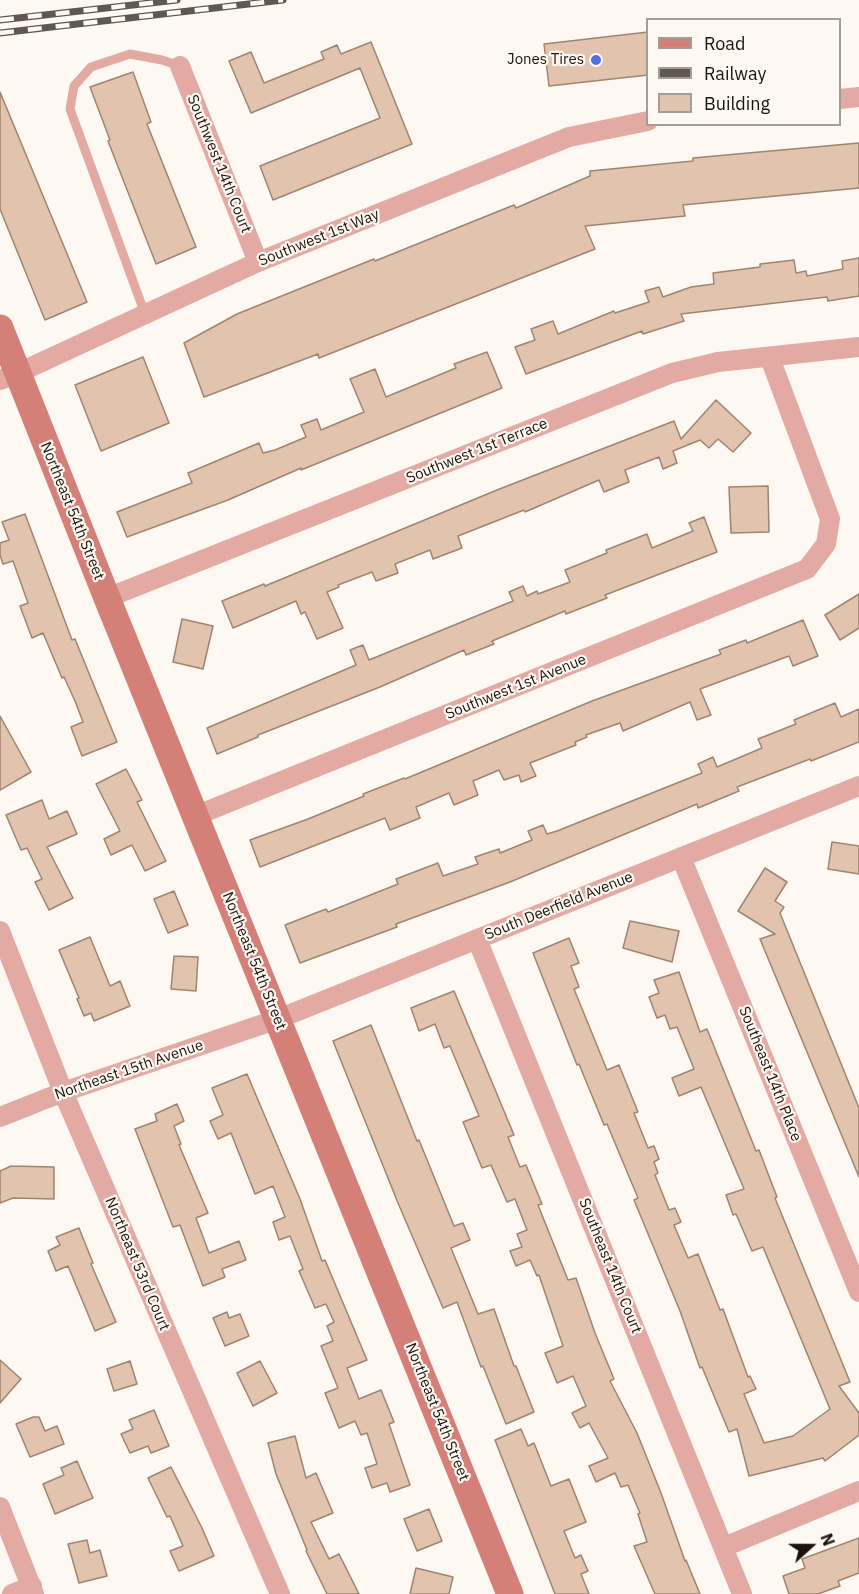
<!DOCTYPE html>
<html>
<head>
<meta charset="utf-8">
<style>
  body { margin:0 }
  #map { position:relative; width:859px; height:1594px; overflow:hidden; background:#fef8f3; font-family:"IBM Plex Sans",sans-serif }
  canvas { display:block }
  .legend { position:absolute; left:646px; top:18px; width:195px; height:108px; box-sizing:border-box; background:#fef8f3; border:2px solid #a49c96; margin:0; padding:8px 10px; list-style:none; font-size:18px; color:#1c120a }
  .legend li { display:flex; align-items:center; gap:12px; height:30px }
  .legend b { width:30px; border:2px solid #a49c96 }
  .north { position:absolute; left:781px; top:1516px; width:60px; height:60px; -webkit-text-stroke:4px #fef8f3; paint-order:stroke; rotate:69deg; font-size:16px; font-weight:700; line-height:24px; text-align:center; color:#1c120a }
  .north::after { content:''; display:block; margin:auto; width:21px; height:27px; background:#1c120a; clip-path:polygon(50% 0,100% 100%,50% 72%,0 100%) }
</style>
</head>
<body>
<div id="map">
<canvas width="859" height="1594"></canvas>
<ul class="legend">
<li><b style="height:8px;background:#d48079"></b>Road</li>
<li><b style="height:8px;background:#605750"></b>Railway</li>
<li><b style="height:16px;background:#e1c3ae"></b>Building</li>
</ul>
<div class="north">N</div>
</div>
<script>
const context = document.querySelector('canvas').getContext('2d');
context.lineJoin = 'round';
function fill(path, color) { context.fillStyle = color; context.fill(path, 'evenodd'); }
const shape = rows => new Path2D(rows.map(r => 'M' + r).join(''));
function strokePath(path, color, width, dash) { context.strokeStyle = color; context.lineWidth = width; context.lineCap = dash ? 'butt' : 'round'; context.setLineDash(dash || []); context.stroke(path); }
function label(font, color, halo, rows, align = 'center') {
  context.font = font + ' "IBM Plex Sans",sans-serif'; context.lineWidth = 4.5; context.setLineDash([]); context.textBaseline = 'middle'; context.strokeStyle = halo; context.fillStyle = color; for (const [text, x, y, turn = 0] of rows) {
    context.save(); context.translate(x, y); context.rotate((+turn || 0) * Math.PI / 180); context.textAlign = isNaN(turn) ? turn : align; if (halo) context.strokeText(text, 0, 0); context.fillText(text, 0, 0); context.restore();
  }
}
const building = shape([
  [648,32,648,75,549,86,544,44,648,32],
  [371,42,412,144,273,200,260,166,380,118,360,68,251,113,229,61,251,52,264,83,324,59,321,52,337,45,341,54,371,42],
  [133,72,151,122,147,124,196,247,156,264,108,141,110,140,90,87,133,72],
  [0,92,87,302,45,320,0,209,0,92],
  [859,143,859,188,683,205,685,216,585,226,595,249,319,358,318,354,204,397,184,343,237,314,294,291,374,259,375,261,514,205,516,208,590,176,590,171,693,161,693,158,859,143],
  [859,258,859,296,828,301,827,297,681,314,684,321,643,334,642,331,526,374,515,347,535,340,531,329,553,321,558,334,614,311,615,313,649,302,645,291,659,287,663,297,691,287,714,284,713,273,760,267,760,264,794,260,796,273,806,271,807,276,843,269,842,261,859,258],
  [487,352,502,388,301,470,301,468,228,500,127,537,117,512,192,483,188,473,259,443,263,453,275,450,306,437,301,425,317,419,321,430,364,412,350,379,375,369,386,397,456,368,454,364,487,352],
  [143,357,169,423,101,451,75,385,143,357],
  [716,400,751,433,733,452,718,439,709,448,700,440,673,451,677,463,663,469,659,457,625,470,629,482,604,492,599,480,525,512,524,510,458,536,462,548,433,559,430,550,395,564,398,573,376,581,372,572,338,585,339,587,327,592,343,628,317,639,305,612,301,614,296,601,233,628,222,601,264,584,265,586,497,490,674,421,681,439,716,400],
  [768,486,769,532,731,533,729,487,768,486],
  [25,514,72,640,75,639,117,742,82,756,71,727,83,722,75,701,64,677,62,678,43,633,32,638,20,606,28,603,13,561,3,564,0,555,0,543,9,540,2,522,25,514],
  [704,517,717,552,605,595,607,598,566,614,565,611,492,641,494,644,466,655,464,650,380,687,258,735,258,737,217,754,207,728,356,665,350,650,363,645,369,660,513,601,509,592,523,586,527,596,537,591,538,594,570,582,565,570,607,553,606,550,647,534,652,548,693,531,689,523,704,517],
  [859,594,859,628,840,640,825,615,859,594],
  [182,619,213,626,203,669,173,662,182,619],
  [803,620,818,656,793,666,789,656,700,689,711,715,697,720,690,702,623,731,620,723,586,735,587,737,575,742,576,745,530,763,536,776,521,782,519,775,504,780,499,770,473,781,478,795,454,805,449,793,416,807,420,818,390,830,385,818,260,867,250,840,308,819,364,796,363,794,404,778,405,779,592,701,721,654,719,650,746,640,747,643,803,620],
  [835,703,841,717,859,709,859,742,811,761,810,759,737,787,739,791,698,808,697,804,510,882,396,924,397,927,300,963,285,925,326,909,328,912,398,884,396,879,438,863,443,876,478,864,475,857,499,849,500,853,532,840,528,831,543,825,547,834,557,831,702,773,698,764,713,757,717,767,762,748,758,739,796,724,794,720,835,703],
  [0,716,31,772,0,790,0,716],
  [126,769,142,800,137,802,166,861,145,871,132,845,111,855,104,839,120,831,96,784,126,769],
  [42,800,49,819,67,811,77,834,47,847,73,898,49,910,35,882,42,879,27,848,21,850,6,815,42,800],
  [832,842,859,846,859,874,828,869,832,842],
  [765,868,787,882,775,901,784,907,780,913,859,1108,859,1177,760,939,775,934,738,911,765,868],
  [174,891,188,925,168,933,154,899,174,891],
  [630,921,679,931,672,962,623,948,630,921],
  [90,937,110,986,120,981,130,1006,94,1021,91,1013,84,1016,77,999,79,998,59,950,90,937],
  [569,938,579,963,571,966,579,987,574,989,607,1070,619,1065,638,1112,634,1113,648,1148,654,1146,659,1159,654,1162,658,1173,655,1175,669,1210,675,1208,681,1222,674,1225,688,1258,698,1254,720,1310,723,1309,748,1377,750,1376,756,1389,744,1394,764,1443,793,1436,830,1409,763,1247,752,1251,736,1214,733,1215,726,1195,744,1189,701,1087,679,1096,672,1078,694,1069,677,1027,670,1029,665,1015,657,1018,649,997,659,993,654,980,679,972,700,1032,707,1029,756,1151,759,1150,777,1197,775,1198,850,1382,839,1386,859,1413,859,1435,825,1461,823,1458,749,1476,737,1429,729,1432,702,1367,700,1368,680,1311,634,1200,638,1198,607,1124,604,1125,579,1064,577,1065,533,953,569,938],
  [174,956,198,957,196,991,171,989,174,956],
  [454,991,514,1135,508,1137,520,1167,526,1165,542,1204,538,1205,568,1280,576,1278,595,1333,614,1379,610,1381,637,1433,661,1493,685,1561,686,1560,700,1594,655,1594,634,1546,647,1542,638,1514,640,1513,628,1485,621,1487,615,1473,596,1482,589,1466,608,1458,589,1423,580,1428,572,1413,586,1406,573,1376,557,1383,545,1353,563,1346,539,1275,537,1276,530,1260,516,1266,510,1251,522,1247,517,1234,527,1230,515,1199,507,1202,491,1165,482,1168,463,1122,479,1116,450,1046,444,1048,435,1024,419,1031,411,1008,454,991],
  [371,1025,417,1141,419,1140,454,1226,463,1223,470,1240,451,1248,478,1314,494,1309,514,1366,516,1366,534,1412,506,1424,483,1366,481,1367,457,1302,443,1308,398,1203,333,1041,371,1025],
  [247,1074,300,1199,322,1261,325,1260,367,1360,347,1368,359,1399,381,1390,394,1422,389,1424,410,1485,390,1492,387,1483,372,1488,365,1468,377,1464,367,1433,361,1435,355,1421,339,1428,325,1393,338,1388,321,1346,333,1341,327,1326,334,1322,326,1304,315,1308,299,1271,303,1269,290,1236,279,1240,273,1222,285,1217,273,1186,255,1194,231,1133,218,1139,210,1121,223,1115,212,1088,247,1074],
  [177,1104,184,1121,174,1126,181,1144,179,1145,208,1213,196,1218,209,1253,239,1241,246,1260,222,1269,225,1277,203,1286,180,1225,173,1227,135,1129,157,1121,155,1114,177,1104],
  [11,1166,54,1167,54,1199,13,1198,0,1203,0,1171,11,1166],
  [79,1228,93,1263,91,1264,116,1322,95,1331,68,1266,56,1271,48,1251,60,1245,56,1237,79,1228],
  [227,1312,229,1318,240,1314,249,1336,225,1346,213,1318,227,1312],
  [0,1360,21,1379,0,1403,0,1360],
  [130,1361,137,1384,114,1391,107,1369,130,1361],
  [260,1361,277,1393,253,1406,237,1373,260,1361],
  [154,1410,169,1446,151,1453,148,1446,130,1453,121,1434,133,1429,129,1420,154,1410],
  [33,1417,39,1417,45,1431,57,1426,64,1444,30,1457,16,1424,33,1417],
  [521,1429,528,1446,534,1443,551,1486,569,1479,586,1522,564,1531,575,1558,581,1555,588,1571,581,1574,589,1594,555,1594,495,1440,521,1429],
  [295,1436,306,1478,316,1473,333,1513,311,1522,329,1559,339,1554,359,1594,327,1594,306,1551,307,1550,276,1474,268,1443,295,1436],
  [77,1461,93,1498,55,1514,43,1484,64,1475,61,1468,77,1461],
  [171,1467,202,1528,214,1556,179,1571,170,1551,183,1546,170,1516,167,1517,148,1478,171,1467],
  [429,1509,442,1541,417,1551,404,1519,429,1509],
  [859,1538,859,1573,838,1581,840,1586,818,1594,789,1594,783,1576,805,1568,802,1559,859,1538],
  [87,1540,90,1553,100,1550,107,1576,79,1583,68,1544,87,1540],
  [416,1568,453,1577,449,1594,410,1594,416,1568]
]);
fill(building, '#e1c3ae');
strokePath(building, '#a08470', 1.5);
strokePath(shape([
  [145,314,70,109,74,86,91,67,130,54,162,60,180,66]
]), '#e3a9a3', 9);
strokePath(shape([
  [180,66,258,262],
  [840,99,859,97],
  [0,380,18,373,258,262,569,137,648,121],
  [107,598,672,373,718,362,859,347],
  [195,816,807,569,826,544,830,519,770,358],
  [681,857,859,1292],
  [0,931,63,1092,280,1594],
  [477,939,742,1594],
  [0,1117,63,1092,278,1019,859,786],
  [0,1507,34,1594],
  [724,1547,859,1491],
  [12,1594,32,1586]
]), '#e3a9a3', 20);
strokePath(shape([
  [0,328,107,598,510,1594]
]), '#d48079', 27);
const rail = shape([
  [0,20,177,0],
  [0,33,283,0]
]);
strokePath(rail, '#605750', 7);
strokePath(rail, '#fef8f3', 4.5, [14]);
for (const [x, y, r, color] of [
  [596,60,6,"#4b73e6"]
]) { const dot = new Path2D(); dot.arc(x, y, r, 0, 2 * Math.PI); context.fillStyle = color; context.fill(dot); strokePath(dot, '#fef8f3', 2); }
label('15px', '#1c120a', '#fef8f3', [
  ["Jones Tires",584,60]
], 'right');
label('15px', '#1c120a', '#fef8f3', [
  ["Southwest 14th Court",219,164,68],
  ["Southwest 1st Way",319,238,-22],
  ["Southwest 1st Terrace",477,451,-22],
  ["Northeast 54th Street",72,511,68],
  ["Southwest 1st Avenue",516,687,-22],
  ["South Deerfield Avenue",559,906,-22],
  ["Northeast 54th Street",254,961,68],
  ["Northeast 15th Avenue",129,1070,-19],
  ["Southeast 14th Place",770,1074,68],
  ["Northeast 53rd Court",137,1264,67],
  ["Southeast 14th Court",610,1266,68],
  ["Northeast 54th Street",437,1412,68]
]);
</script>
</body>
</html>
